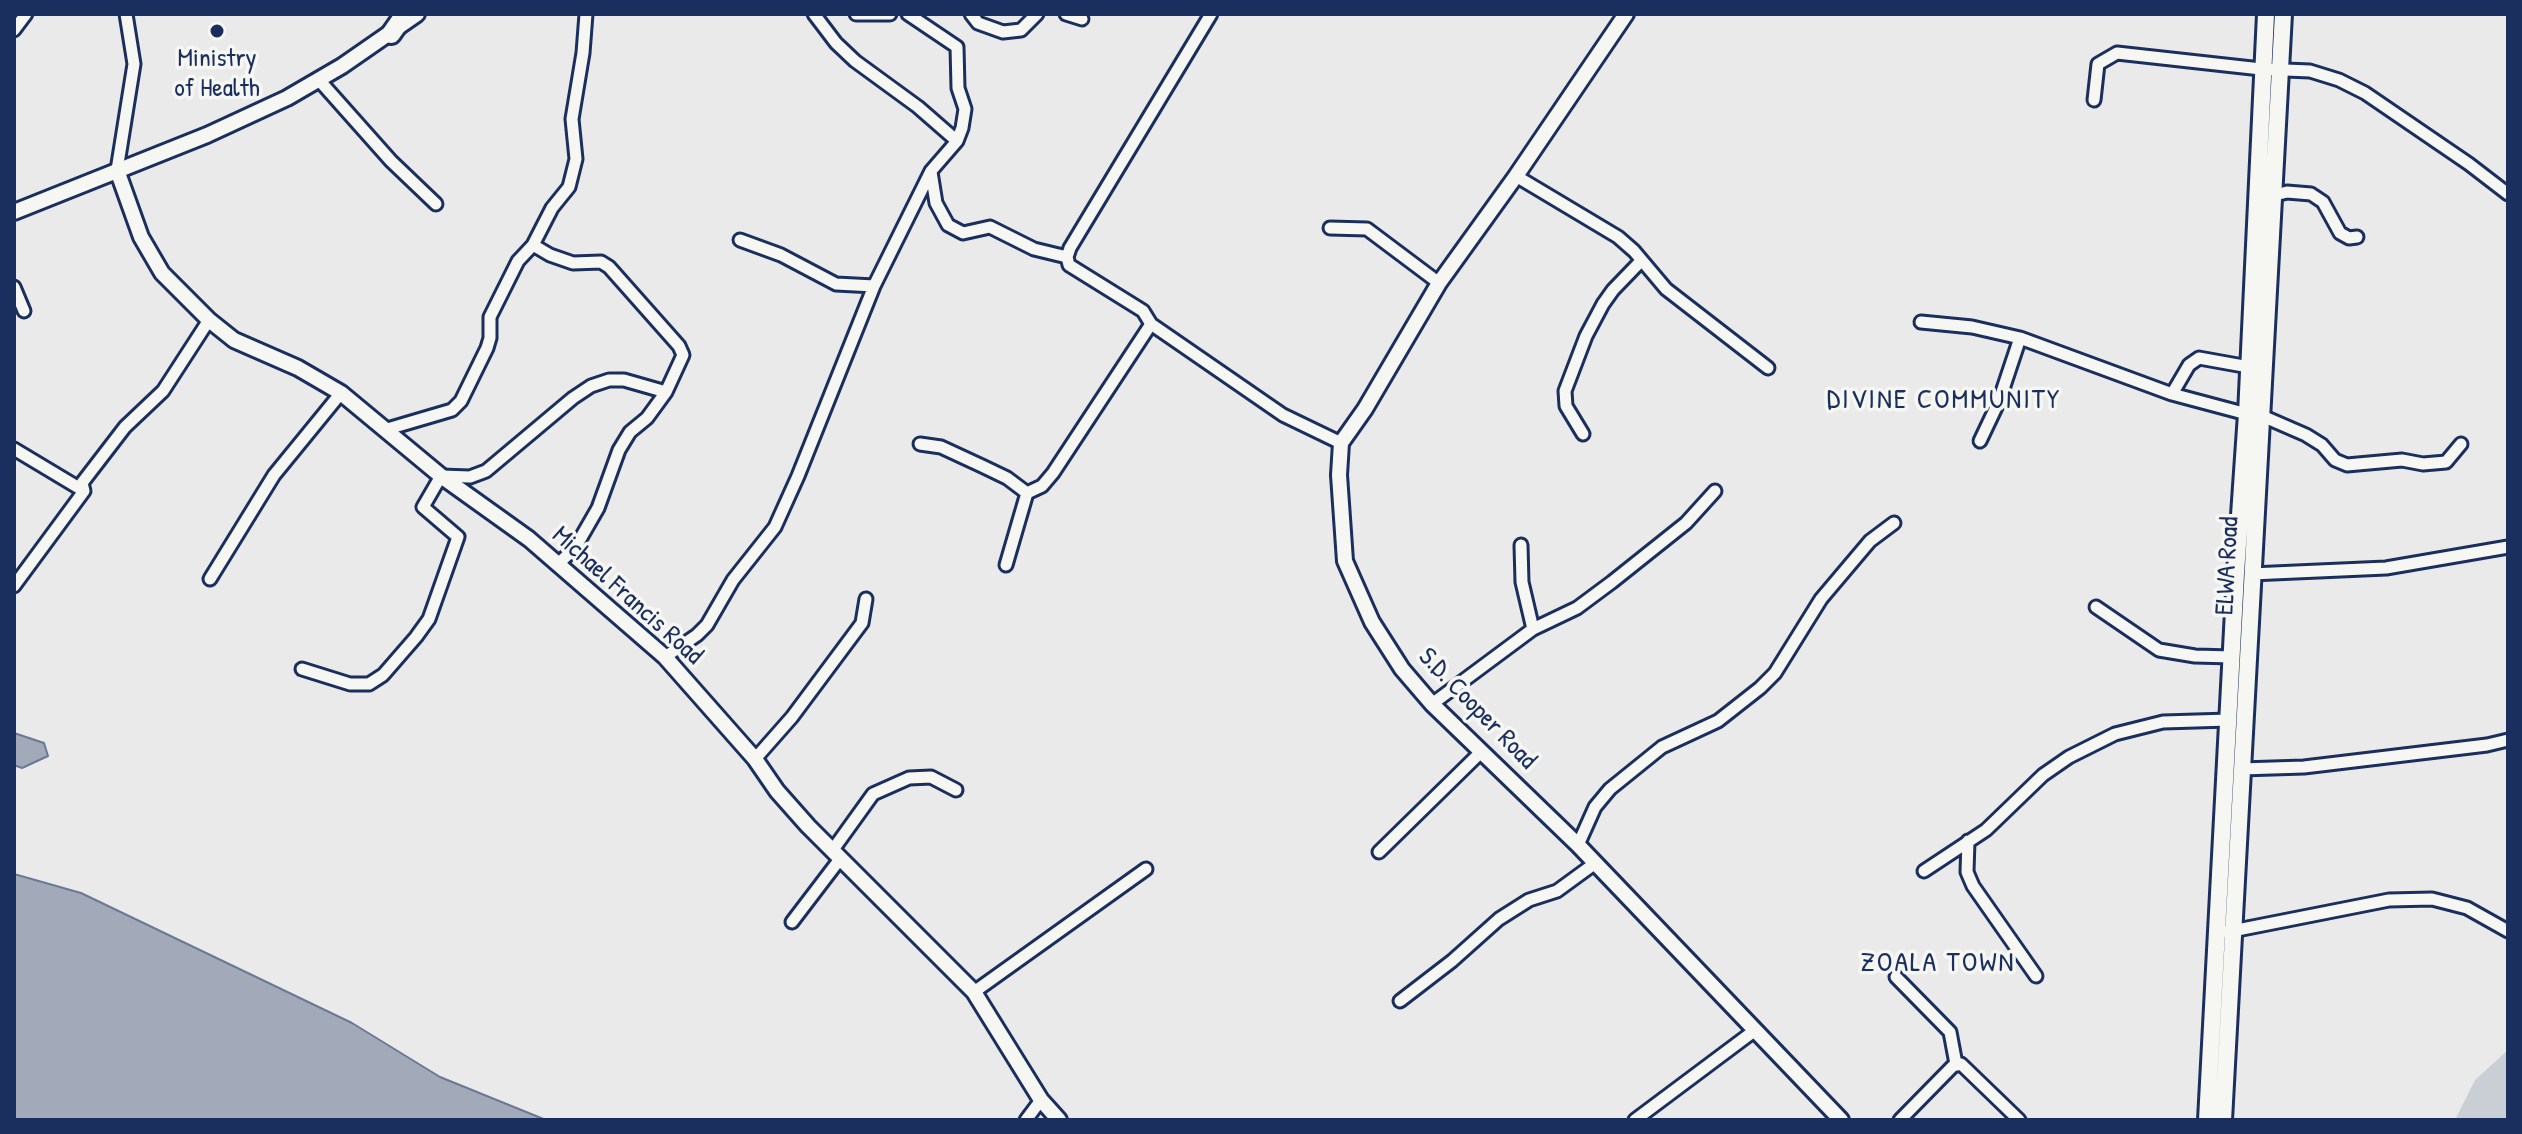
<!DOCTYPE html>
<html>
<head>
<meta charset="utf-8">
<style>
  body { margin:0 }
  #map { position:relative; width:2522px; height:1134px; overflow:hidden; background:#e9eae9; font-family:"Patrick Hand",sans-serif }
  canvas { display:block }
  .frame { position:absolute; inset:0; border:16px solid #1b2f5e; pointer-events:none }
</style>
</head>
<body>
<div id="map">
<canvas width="2522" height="1134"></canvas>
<div class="frame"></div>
</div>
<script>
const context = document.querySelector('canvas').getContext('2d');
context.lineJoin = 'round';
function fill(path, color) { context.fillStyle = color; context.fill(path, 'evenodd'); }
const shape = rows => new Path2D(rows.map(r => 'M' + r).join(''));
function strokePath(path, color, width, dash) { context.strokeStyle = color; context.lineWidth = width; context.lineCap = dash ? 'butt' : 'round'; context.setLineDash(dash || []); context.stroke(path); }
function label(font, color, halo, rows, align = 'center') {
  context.font = font + ' "Patrick Hand",sans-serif'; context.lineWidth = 7; context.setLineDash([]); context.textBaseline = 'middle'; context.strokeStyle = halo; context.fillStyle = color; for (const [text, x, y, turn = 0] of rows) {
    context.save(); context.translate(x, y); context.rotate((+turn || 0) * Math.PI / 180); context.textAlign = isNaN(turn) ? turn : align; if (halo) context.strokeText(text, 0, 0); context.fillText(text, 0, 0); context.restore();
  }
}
fill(shape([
  [2508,1050,2508,1120,2455,1120,2475,1080]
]), '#caced5');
const water = shape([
  [14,733,44,743,48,756,22,768,14,765,14,733],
  [14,874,81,893,352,1023,440,1077,546,1120,14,1120,14,874]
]);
fill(water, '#a2aaba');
strokePath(water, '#6c7995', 2);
const minor = shape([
  [814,14,836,43,855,61,918,107,957,141],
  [856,14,890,14],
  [971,14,978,23,1003,32,1021,30,1037,14],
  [1066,14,1082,19],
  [1211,14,1070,248,1067,257,1069,265,1143,311,1151,324,1283,415,1341,443],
  [14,30,26,14],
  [319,80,391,161,436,204],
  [2094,100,2098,64,2117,53,2261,69,2310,71,2339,80,2365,93,2469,164,2508,194],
  [117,170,134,64,126,14],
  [931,172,936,203,948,225,963,233,990,227,1034,249,1067,257],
  [1516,176,1618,237,1634,251,1666,289,1768,368],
  [2271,196,2287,192,2311,194,2323,202,2340,233,2349,238,2357,237],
  [1330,228,1367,229,1439,283],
  [740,240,781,255,836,284,874,286],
  [533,245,550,255,573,263,601,262,609,267,679,346,683,355,666,392,647,418,630,432,619,450,598,508,575,548,559,563],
  [14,287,24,311],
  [1921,322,1972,327,2020,338,2172,394,2247,414],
  [2172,394,2189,365,2199,358,2249,367],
  [2260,415,2306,435,2322,445,2335,460,2347,465,2402,460,2423,464,2446,462,2461,444],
  [384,430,452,410,461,401,487,348,490,338,490,317,518,261,533,245,552,208,569,187,576,159,572,119,583,53,586,14],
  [1583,434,1566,406,1565,391,1586,336,1603,304,1613,290,1641,261],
  [1980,441,1999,401,2020,338],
  [920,444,941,447,982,466,1007,478,1027,493],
  [14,449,84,491],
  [1521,545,1522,582,1533,629],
  [1006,565,1027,493,1042,486,1053,473,1151,324],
  [2251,574,2386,568,2508,547],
  [210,579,274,475,341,393],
  [14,586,84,491,82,483,125,427,163,391,209,320],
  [2096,607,2159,650,2195,656,2232,657],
  [665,657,697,635,707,625,733,580,775,527,798,476,874,286,931,171,957,141,962,128,965,109,958,88,957,47,908,14],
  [302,669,350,684,369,684,383,675,416,637,429,619,458,537,423,507,441,476,470,477,486,471,573,398,591,386,609,380,624,380,666,392],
  [1432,704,1533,629,1577,608,1612,582,1686,523,1715,491],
  [755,759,792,717,862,623,866,599],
  [2241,769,2304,767,2487,745,2508,740],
  [1968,841,1967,872,1973,886,2036,976],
  [1578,845,1595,807,1610,789,1662,747,1718,721,1760,688,1775,673,1821,599,1870,541,1894,523],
  [832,851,873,794,909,778,931,777,956,790],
  [1379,852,1481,752],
  [1924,871,1986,830,2043,775,2069,757,2115,734,2163,722,2229,720],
  [792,922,840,859],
  [2227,932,2389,900,2432,899,2467,908,2508,931],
  [1896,977,1950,1032,1956,1064],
  [974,992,1146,869],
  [1400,1001,1452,961,1499,919,1529,900,1557,891,1594,864],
  [1026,1120,1041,1100],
  [1635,1120,1754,1031],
  [1900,1120,1953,1066,1961,1064,2019,1120]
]);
const tertiary = shape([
  [1626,14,1516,176,1439,283,1365,409,1341,443,1339,475,1345,561,1372,622,1402,669,1432,704,1578,845,1841,1120],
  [117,170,141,237,162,273,209,320,234,340,298,368,341,393,441,476,529,539,665,657,755,759,777,791,808,826,974,992,1041,1100,1059,1120],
  [14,212,207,135,287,98,342,66,417,14]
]);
const primary = shape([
  [2207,1120,2236,573,2247,414,2266,14],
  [2223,1120,2283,14]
]);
const trunk = shape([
  [391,34,405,14]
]);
strokePath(minor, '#1b2f5e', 17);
strokePath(tertiary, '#1b2f5e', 20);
strokePath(primary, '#1b2f5e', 22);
strokePath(trunk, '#1b2f5e', 24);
strokePath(minor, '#f6f6f2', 11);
strokePath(tertiary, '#f6f6f2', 14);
strokePath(primary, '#f6f6f2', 16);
strokePath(trunk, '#f6f6f2', 18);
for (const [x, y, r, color] of [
  [217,31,8,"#1b2f5e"]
]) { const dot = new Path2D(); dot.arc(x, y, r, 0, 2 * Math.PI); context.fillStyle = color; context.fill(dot); strokePath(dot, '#f6f6f2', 3); }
label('26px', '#1b2f5e', '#f6f6f2', [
  ["Ministry",217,59],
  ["of Health",217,89]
]);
label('26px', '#1b2f5e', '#f6f6f2', [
  ["ELWA Road",2228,566,-87],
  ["Michael Francis Road",627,596,42],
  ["S.D. Cooper Road",1477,709,46]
]);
context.letterSpacing = '2px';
label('28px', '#1b2f5e', '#f6f6f2', [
  ["DIVINE COMMUNITY",1944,401],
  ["ZOALA TOWN",1938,964]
]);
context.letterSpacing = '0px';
</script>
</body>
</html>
